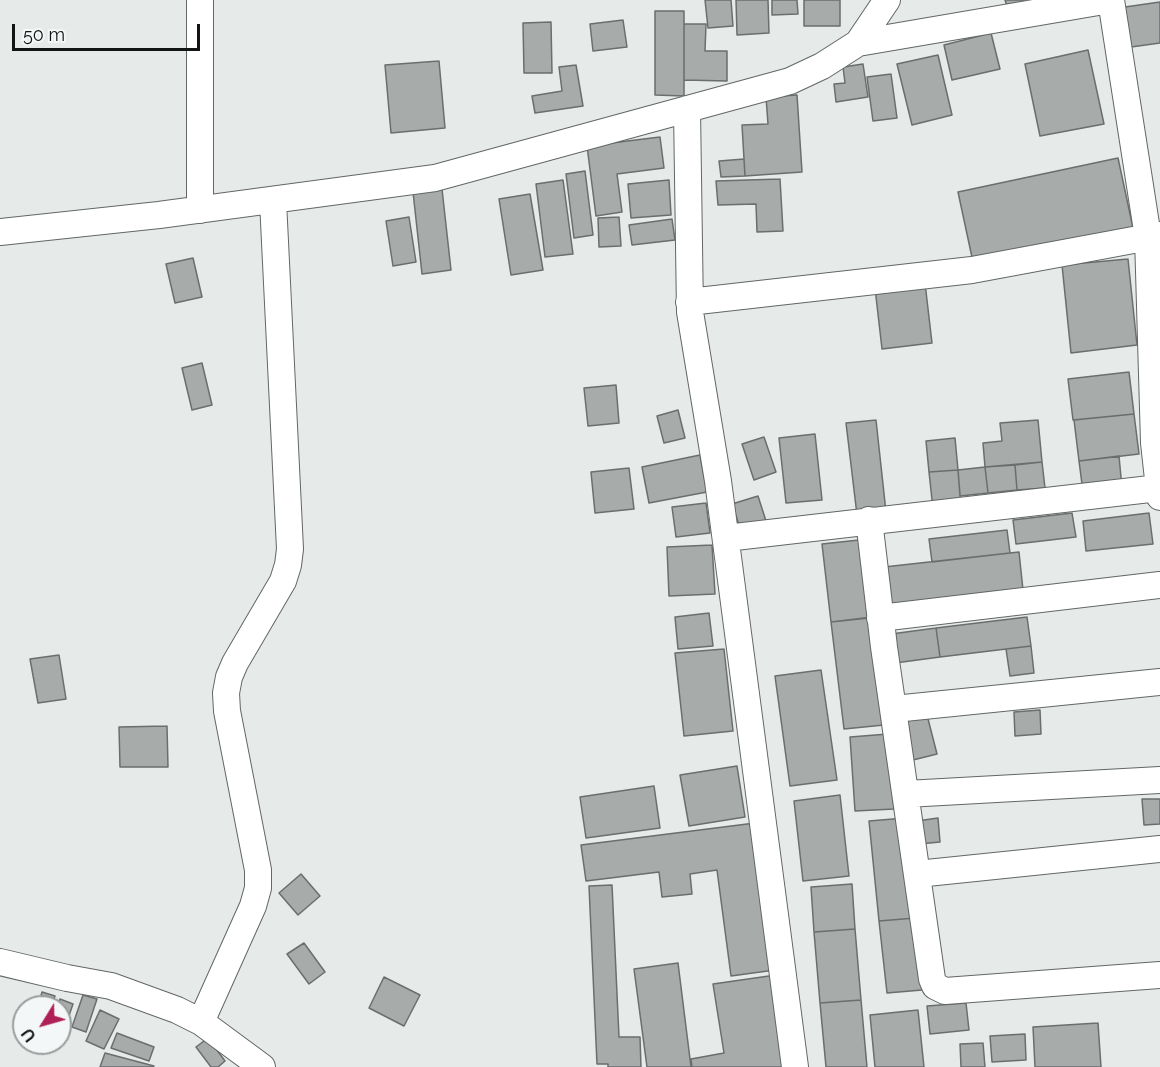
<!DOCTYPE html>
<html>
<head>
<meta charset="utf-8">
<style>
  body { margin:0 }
  #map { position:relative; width:1160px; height:1067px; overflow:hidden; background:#e6eae9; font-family:Raleway,sans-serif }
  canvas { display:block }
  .north { position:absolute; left:12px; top:995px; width:60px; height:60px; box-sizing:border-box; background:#f3f7f7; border:2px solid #999d9c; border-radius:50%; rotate:233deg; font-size:16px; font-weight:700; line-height:24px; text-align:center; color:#131514 }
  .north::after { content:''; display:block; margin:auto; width:21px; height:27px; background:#af2056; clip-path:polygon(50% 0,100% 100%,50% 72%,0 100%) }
  .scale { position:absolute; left:12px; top:24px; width:188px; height:27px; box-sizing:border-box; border:3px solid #131514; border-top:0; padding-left:8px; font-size:18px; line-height:21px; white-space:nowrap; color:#131514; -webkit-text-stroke:4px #f3f7f7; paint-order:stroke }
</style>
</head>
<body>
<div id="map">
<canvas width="1160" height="1067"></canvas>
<div class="north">U</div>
<div class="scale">50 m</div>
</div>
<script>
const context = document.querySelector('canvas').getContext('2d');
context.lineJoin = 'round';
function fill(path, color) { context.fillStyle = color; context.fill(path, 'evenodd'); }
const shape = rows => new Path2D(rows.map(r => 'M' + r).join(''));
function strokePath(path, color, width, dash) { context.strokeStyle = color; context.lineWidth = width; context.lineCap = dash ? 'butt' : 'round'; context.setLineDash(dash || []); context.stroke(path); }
const building = shape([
  [705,0,731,0,733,26,708,28,705,0],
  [736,0,768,0,769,33,737,35,736,0],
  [772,0,797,0,798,14,772,15,772,0],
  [804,0,840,0,840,26,804,26,804,0],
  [1005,0,1024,0,1026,8,1009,12,1005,0],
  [1160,2,1160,43,1131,47,1125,7,1160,2],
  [655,11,684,11,684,96,655,95,655,11],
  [623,20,627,47,593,51,590,24,623,20],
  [551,22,552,73,524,73,523,23,551,22],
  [684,24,706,24,705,51,727,51,727,81,684,80,684,24],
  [991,33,1000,69,952,80,944,45,991,33],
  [1088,50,1104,124,1040,136,1025,64,1088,50],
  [938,55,952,115,912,125,897,64,938,55],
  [439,61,445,128,391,133,385,65,439,61],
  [863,64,868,97,836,102,834,84,845,83,843,67,863,64],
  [576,65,583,106,535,113,532,96,562,91,559,67,576,65],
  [891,74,897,118,873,121,867,77,891,74],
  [797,95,802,172,745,176,742,125,768,124,766,97,797,95],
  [660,137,664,168,617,174,622,212,596,216,587,146,660,137],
  [1118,158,1133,228,973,262,958,192,1118,158],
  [744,159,745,176,721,177,719,161,744,159],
  [585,171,593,235,574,238,566,174,585,171],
  [780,179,783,231,757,232,756,204,718,205,716,181,780,179],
  [563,180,573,254,545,257,536,184,563,180],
  [669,180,671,215,631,218,628,184,669,180],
  [442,189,451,270,422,274,413,192,442,189],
  [530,194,543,270,511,275,499,199,530,194],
  [409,217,416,262,393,266,386,221,409,217],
  [619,217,621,246,599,247,598,218,619,217],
  [672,219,675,240,632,245,629,225,672,219],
  [193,258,202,297,175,303,166,264,193,258],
  [1128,259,1137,345,1071,353,1062,265,1128,259],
  [925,283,932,343,882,349,875,288,925,283],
  [202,363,212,405,192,410,182,368,202,363],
  [1129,372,1134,414,1073,420,1068,379,1129,372],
  [616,385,619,423,588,426,584,388,616,385],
  [678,410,685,438,664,443,657,416,678,410],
  [1134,414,1139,454,1079,461,1074,420,1134,414],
  [876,420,886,512,857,515,846,423,876,420],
  [1038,420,1042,462,985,467,983,443,1002,441,1000,423,1038,420],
  [815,434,822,500,786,503,779,438,815,434],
  [764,437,776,472,754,480,742,444,764,437],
  [955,438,958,470,929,472,926,441,955,438],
  [700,455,707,492,649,503,642,467,700,455],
  [1119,456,1122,488,1083,492,1079,461,1119,456],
  [1042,462,1045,488,1017,490,1015,465,1042,462],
  [1015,465,1017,490,988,493,985,467,1015,465],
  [985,467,988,493,960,496,958,470,985,467],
  [629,468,634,509,595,513,591,472,629,468],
  [958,470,961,507,933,509,929,472,958,470],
  [758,496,766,521,740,528,732,504,758,496],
  [706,503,710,533,676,537,672,507,706,503],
  [1072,513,1076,537,1016,544,1013,520,1072,513],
  [1149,513,1153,544,1086,551,1083,521,1149,513],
  [1007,530,1010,553,932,562,929,539,1007,530],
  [859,540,869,618,831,622,822,544,859,540],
  [712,545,715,594,669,596,667,547,712,545],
  [1019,552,1023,590,889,606,884,567,1019,552],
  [709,613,713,646,678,649,675,617,709,613],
  [872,617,884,725,844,729,831,622,872,617],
  [1027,617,1031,646,940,657,936,628,1027,617],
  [936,628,940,657,895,663,891,634,936,628],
  [1031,646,1034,673,1010,676,1006,649,1031,646],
  [724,649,733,731,684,736,675,653,724,649],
  [59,655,66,699,38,703,30,659,59,655],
  [821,670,837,780,790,786,775,676,821,670],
  [1040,710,1041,734,1015,736,1014,712,1040,710],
  [926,711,937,754,909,761,898,718,926,711],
  [167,726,168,767,120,767,119,727,167,726],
  [888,734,894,809,855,811,850,737,888,734],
  [737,766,745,817,689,826,680,775,737,766],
  [654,786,660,828,586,838,580,797,654,786],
  [840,795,849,876,803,881,794,801,840,795],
  [1142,799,1160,799,1160,824,1144,825,1142,799],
  [905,818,915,918,879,921,869,821,905,818],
  [938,818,940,842,919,844,917,821,938,818],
  [755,823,775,970,731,976,717,870,690,874,692,894,662,897,659,872,586,881,581,845,755,823],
  [301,874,320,896,298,915,279,893,301,874],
  [852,884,855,929,814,932,811,887,852,884],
  [612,885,619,1037,640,1037,641,1067,608,1067,608,1064,597,1064,589,886,612,885],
  [915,918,922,990,887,993,879,921,915,918],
  [855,929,861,1000,820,1003,814,932,855,929],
  [304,943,325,972,309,984,287,954,304,943],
  [678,963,691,1067,647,1067,634,969,678,963],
  [776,975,790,1067,692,1067,691,1059,724,1053,713,984,776,975],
  [384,977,420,995,404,1026,369,1008,384,977],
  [42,992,55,996,51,1007,38,1007,42,992],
  [83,995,97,999,86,1032,72,1027,83,995],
  [60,999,73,1004,62,1036,60,1036,60,1007,57,1007,60,999],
  [861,1000,867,1067,826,1067,820,1003,861,1000],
  [966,1003,969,1030,930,1034,927,1006,966,1003],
  [100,1010,119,1019,104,1049,86,1041,100,1010],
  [918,1010,924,1067,875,1067,870,1015,918,1010],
  [1098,1023,1101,1067,1035,1067,1033,1027,1098,1023],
  [117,1033,154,1047,149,1061,111,1048,117,1033],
  [1025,1034,1026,1060,992,1062,990,1036,1025,1034],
  [208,1038,225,1061,218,1067,211,1067,196,1047,208,1038],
  [983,1043,985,1067,961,1067,960,1044,983,1043],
  [105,1053,154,1066,153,1067,100,1067,105,1053]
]);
fill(building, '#a7abaa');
strokePath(building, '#6b6e6e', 1.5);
const minor = shape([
  [200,0,200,210],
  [1111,0,1148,237,1154,443,1160,497],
  [858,43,1110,0],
  [687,109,690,312,718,481,795,1067],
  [0,232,159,215,435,178,790,81,822,66,858,43,887,0],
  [689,302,972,270,1160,235],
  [869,520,884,647,932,979,935,986,945,991,1160,975],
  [726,538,1159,488],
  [880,618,1160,585],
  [894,709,1160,682],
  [906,794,1160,780],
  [917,874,1160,849],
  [0,962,67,978,111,986,177,1010,201,1022,262,1067],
  [201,1022,253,906,258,888,258,870,227,711,226,693,229,677,235,663,283,581,288,565,290,549,273,201]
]);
strokePath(minor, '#626666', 28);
strokePath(minor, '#fff', 26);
</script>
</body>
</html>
